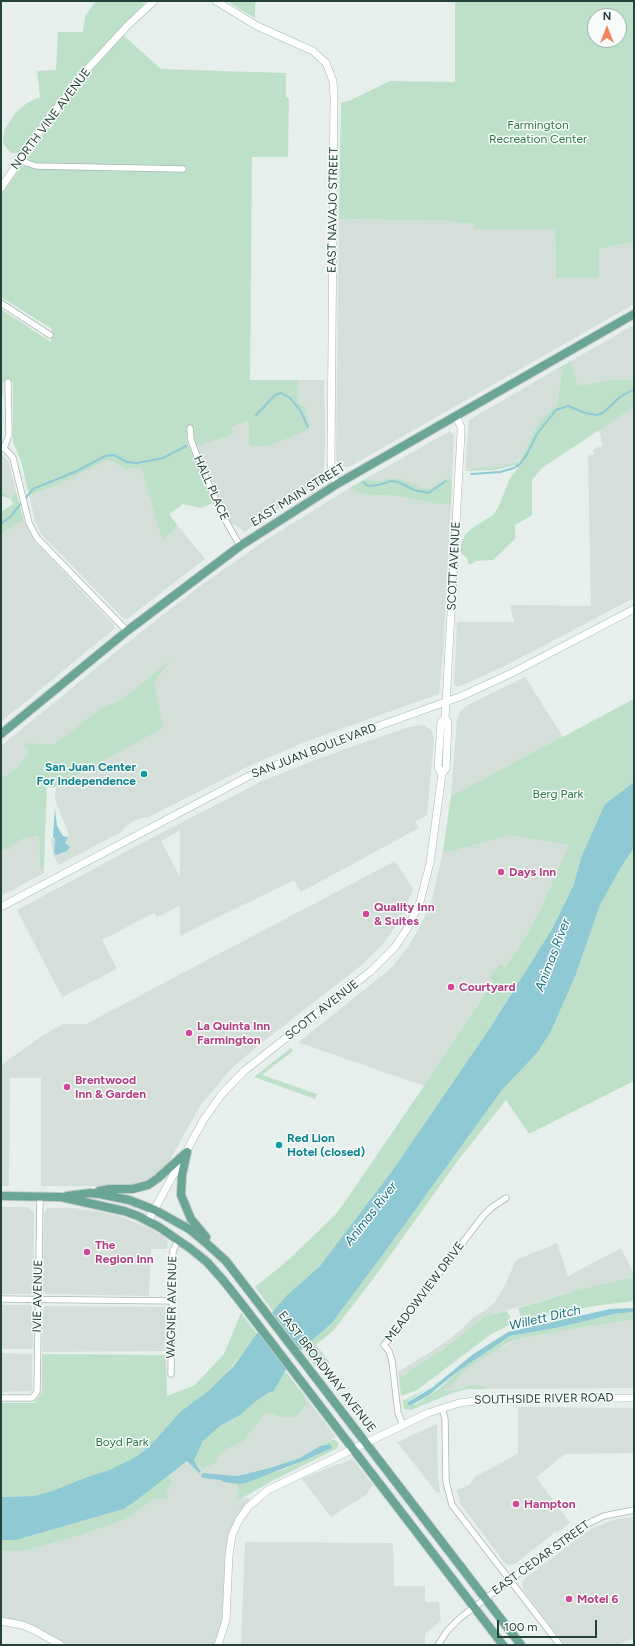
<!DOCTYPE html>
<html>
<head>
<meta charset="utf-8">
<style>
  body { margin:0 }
  #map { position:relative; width:635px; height:1646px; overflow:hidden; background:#e6efeb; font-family:Figtree,sans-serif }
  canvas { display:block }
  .frame { position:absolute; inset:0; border:2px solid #24423a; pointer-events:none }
  .north { position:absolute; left:587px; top:8px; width:40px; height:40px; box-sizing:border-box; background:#f7fbf9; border:1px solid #a3b1ad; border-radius:50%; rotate:0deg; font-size:11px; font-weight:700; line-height:16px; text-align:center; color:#24423a }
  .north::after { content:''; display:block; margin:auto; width:14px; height:18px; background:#f4845f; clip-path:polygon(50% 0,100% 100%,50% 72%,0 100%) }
  .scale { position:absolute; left:497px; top:1620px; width:100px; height:18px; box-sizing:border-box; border:2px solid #24423a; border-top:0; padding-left:5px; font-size:12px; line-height:14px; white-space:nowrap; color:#24423a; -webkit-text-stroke:3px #f7fbf9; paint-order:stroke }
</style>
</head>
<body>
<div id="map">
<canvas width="635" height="1646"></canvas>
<div class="frame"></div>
<div class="north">N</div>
<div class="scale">100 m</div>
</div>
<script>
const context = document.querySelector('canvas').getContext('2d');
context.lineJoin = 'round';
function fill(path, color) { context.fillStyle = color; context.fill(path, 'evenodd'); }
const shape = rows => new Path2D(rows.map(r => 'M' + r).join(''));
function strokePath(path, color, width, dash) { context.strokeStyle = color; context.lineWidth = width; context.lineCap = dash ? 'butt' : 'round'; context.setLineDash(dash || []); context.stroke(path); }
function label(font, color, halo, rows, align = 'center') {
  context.font = font + ' Figtree,sans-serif'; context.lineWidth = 3; context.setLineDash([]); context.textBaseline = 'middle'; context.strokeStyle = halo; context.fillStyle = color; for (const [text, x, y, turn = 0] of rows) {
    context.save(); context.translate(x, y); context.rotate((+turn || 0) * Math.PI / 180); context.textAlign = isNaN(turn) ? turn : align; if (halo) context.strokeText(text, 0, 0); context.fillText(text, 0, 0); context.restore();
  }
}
fill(shape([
  [339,219,458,221,458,223,474,224,475,229,555,229,556,278,599,249,634,242,634,304,349,467,342,467,338,465,336,460],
  [634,325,634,380,610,380,578,386,571,361],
  [560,367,562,370,557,405,546,415,532,436,522,457,514,463,499,467,468,469,465,471,469,420],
  [298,380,324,380,325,435,324,479,244,532,242,529,229,522,196,447,233,434,231,427,250,421,250,446,310,429,305,406,299,405,298,399],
  [634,407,634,598,503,667,458,687,455,686,454,683,457,622,514,622,510,605,591,606,588,456,594,454,593,449,602,446,600,433,598,430],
  [450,431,454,435,452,478,446,479,430,489,421,488,397,479,380,481,365,479],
  [1,453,8,460,16,491,12,498,1,491],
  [108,460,126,469,141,467,162,539,178,526,205,559,127,619,123,618,41,534,35,521,29,495,58,485],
  [351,487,357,492,369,495,397,496,437,504,451,504,443,654,439,694,305,742,245,768,147,818,140,818,127,825,121,832,59,865,53,855,51,839,53,837,55,838,54,852,56,855,67,851,65,844,69,835,55,800,56,785,162,728,154,682,172,660,120,701,104,706,54,744,23,743,29,752,18,767,1,778,1,746,122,647,200,586,269,538],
  [24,521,34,541,114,625,115,628,1,722,1,534,16,524],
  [525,677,563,737,451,796,457,719,460,711,468,705],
  [424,725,431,730,434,738,427,815,415,821,419,828,301,892,294,880,180,936,180,906,157,917,154,913,102,940,117,969,62,997,17,910,140,844,260,782,315,760,371,740,409,727],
  [180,830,180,877,161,841],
  [511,835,570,845,540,911,518,949,505,967,490,978,493,980,424,1086,300,1043,299,1042,379,978,392,967,408,947,421,925,432,899,443,851,449,852],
  [39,836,40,868,44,867,44,873,1,896,1,851,8,849,24,838],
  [395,861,413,889,405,909,396,926,383,944,358,968,260,1044,231,1069,200,1106,170,1160,161,1172,145,1182,124,1186,41,1186,41,1078,10,1078,9,1186,1,1186,1,1065,42,1036,63,1024,86,1024],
  [1,1207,28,1207,34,1212,33,1292,31,1294,1,1294],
  [48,1208,74,1208,95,1211,119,1216,151,1229,166,1238,168,1242,167,1249,151,1249,149,1296,45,1294,43,1290,44,1213],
  [557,1243,568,1276,621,1248,634,1274,634,1277,585,1288,484,1317,446,1347,399,1378,398,1372,437,1348,461,1330,472,1318,487,1309,495,1302,505,1285,516,1260],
  [1,1305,30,1305,32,1306,33,1349,1,1349],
  [45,1306,166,1307,166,1351,42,1352,43,1309],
  [634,1320,634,1388,484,1389,484,1386,474,1384,459,1389,445,1391,443,1389,455,1383,462,1373,491,1353,518,1339,589,1326],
  [1,1353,32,1354,32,1391,1,1392],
  [304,1395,336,1437,300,1458,273,1467,237,1476,203,1473,203,1478,222,1480,223,1482,238,1484,237,1501,244,1498,250,1498,235,1520,227,1541,222,1620,218,1636,214,1645,68,1645,27,1623,1,1618,1,1551,23,1551,82,1535,126,1519,155,1499,166,1499,166,1493,172,1480,169,1475,187,1461,199,1473,192,1458,204,1468,217,1463,219,1455,232,1446,243,1442,263,1416,268,1413,282,1417,295,1417,304,1408,305,1400],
  [518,1407,634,1408,634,1453,565,1454,536,1477,570,1523,556,1533,555,1531,553,1534,515,1564,509,1565,505,1563,459,1502,460,1500,456,1491,454,1491,469,1485,476,1476,518,1454],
  [437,1424,438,1477,440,1493,436,1492,397,1442],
  [352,1459,355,1462,373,1485,366,1495,331,1517,302,1479,337,1464,338,1465],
  [634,1517,634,1638,617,1645,565,1645,524,1591,522,1584,523,1580,592,1528,613,1520],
  [245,1542,393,1543,394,1586,425,1586,425,1602,439,1602,441,1621,425,1634,425,1645,241,1645]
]), '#d4dfda');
fill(shape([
  [96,1,147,1,83,68,63,93,20,153,11,153,3,143,4,131,15,113,27,103,40,97,37,71,56,70,58,32,83,32,85,16],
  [227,1,255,1,255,18,246,13],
  [455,1,634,1,634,242,599,249,599,277,556,278,555,229,474,229,474,224,458,223,457,221,339,219,341,103,351,100,390,81,455,82],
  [595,16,619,16,619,40,595,40],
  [123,35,161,69,286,73,286,97,289,98,288,157,252,157,250,380,298,380,298,399,299,405,305,406,310,429,268,446,249,446,249,421,231,427,233,434,196,447,193,435,186,439,213,503,201,508,183,504,169,514,178,526,162,540,141,467,126,469,108,460,58,485,29,495,21,461,13,442,13,382,3,382,3,395,1,393,1,309,51,342,52,329,1,297,1,195,65,103,80,83],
  [571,361,578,386,610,380,634,380,634,407,542,468,532,480,532,515,515,525,515,539,493,560,476,561,471,564,469,564,467,558,461,553,461,544,465,535,471,529,493,515,498,508,510,478,518,468,515,465,495,470,465,471,474,468,499,467,514,463,519,461,522,457,537,426,546,415,557,405,562,370,560,367],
  [392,478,402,479,421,488,430,489,445,479,452,478,451,504,437,504,397,496,369,495,357,492,351,487,365,479,380,481],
  [1,491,12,498,16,491,24,521,16,524,1,534,1,512,13,504,11,499,1,496],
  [173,658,154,682,163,728,53,788,49,787,47,782,44,867,40,869,39,836,24,838,8,849,1,851,1,778,18,767,29,752,23,743,54,744,104,706,120,701],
  [634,699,634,782,605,804,582,855,573,886,552,929,490,1028,392,1171,319,1267,288,1294,273,1311,255,1287,286,1262,335,1215,344,1203,424,1086,493,981,489,978,500,964,505,967,518,949,540,911,569,845,511,835,449,852,443,851,451,796],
  [634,848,634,1081,529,1134,506,1100,459,1159,379,1271,334,1330,316,1345,330,1363,316,1367,302,1349,332,1323,387,1249,502,1090,538,1052,551,1031,575,977,600,905,623,864],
  [291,1048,293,1051,262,1075,317,1094,315,1099,254,1077],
  [634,1277,634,1301,594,1306,523,1321,520,1315,518,1308,585,1288],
  [506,1311,510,1316,511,1324,490,1335,417,1390,401,1396,399,1378,446,1347,484,1317],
  [634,1312,634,1320,589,1326,518,1339,508,1343,491,1353,462,1373,455,1383,448,1388,443,1389,445,1391,459,1389,474,1384,484,1386,484,1389,466,1389,450,1394,411,1410,404,1409,403,1401,428,1388,408,1401,410,1406,418,1403,440,1388,457,1372,510,1336,561,1327,614,1314],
  [241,1313,257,1334,246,1349,226,1374,208,1391,180,1412,157,1438,144,1451,132,1459,109,1470,87,1477,52,1491,34,1496,1,1497,1,1403,34,1403,35,1402,42,1392,42,1354,166,1355,167,1396,195,1385,224,1354],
  [285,1371,304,1395,306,1404,304,1408,295,1417,282,1417,268,1413,263,1416,243,1442,232,1446,219,1455,217,1463,204,1468,197,1465,194,1461,203,1441,220,1426,240,1415,255,1402,268,1393,274,1391],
  [331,1440,335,1440,338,1443,338,1447,336,1449,274,1480,237,1501,238,1484,285,1469,331,1448,329,1444,320,1446],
  [169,1475,172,1481,166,1493,167,1499,155,1499,126,1519,82,1535,23,1551,1,1551,1,1540,16,1540,124,1509,137,1500]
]), '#bfe0c8');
fill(shape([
  [634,782,634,848,623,864,600,905,575,977,551,1031,538,1052,502,1090,387,1249,332,1323,302,1349,285,1371,274,1391,268,1393,255,1402,240,1415,220,1426,203,1441,194,1461,201,1472,199,1473,187,1461,137,1500,124,1509,16,1540,1,1540,1,1497,34,1496,52,1491,87,1477,109,1470,132,1459,144,1451,157,1438,180,1412,208,1391,233,1367,273,1311,288,1294,319,1267,392,1171,490,1028,552,929,573,886,582,855,605,804],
  [55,808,57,826,63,836,67,837,69,835,65,843,70,847,67,851,56,855,54,852,55,838,53,837],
  [634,1308,634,1312,614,1314,561,1327,510,1336,457,1372,429,1395,410,1406,408,1404,408,1402,433,1387,472,1355,508,1332,610,1309],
  [330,1444,332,1448,303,1461,246,1483,238,1484,223,1482,221,1480,203,1478,201,1475,203,1473,237,1476,246,1474,273,1467,300,1458,320,1446]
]), '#8ec9d4');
fill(shape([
  [271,1311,302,1352,288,1371,257,1331]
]), '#e6efeb');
strokePath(shape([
  [256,415,275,395,281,393,290,398,300,410,308,427],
  [471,474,500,472,514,468,520,464,526,456,537,434,556,410,568,406,585,413,597,415,604,412,620,397,634,389],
  [363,482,368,486,378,485,392,481,398,482,414,490,428,493,446,481],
  [1,524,11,516,33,489,77,471,105,456,114,455,127,462,137,463,163,458,186,446]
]), '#8ec9d4', 2);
const street = shape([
  [20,159,27,163,36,166,183,169],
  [1,303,50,335],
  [190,428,191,440,201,467,223,516,240,546],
  [1,446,8,452,13,458,29,523,37,538,127,631],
  [4,448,9,435,8,382],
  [1,1299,172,1301],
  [171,1374,173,1251,178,1240],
  [1,1398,32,1398,37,1392,40,1197],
  [442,1408,445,1419,446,1482,452,1505,560,1645],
  [403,1425,398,1413,392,1361,389,1351,384,1345,483,1216,491,1208,506,1198],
  [438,1645,447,1631,460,1618,577,1529,604,1516,634,1510]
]);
const secondary = shape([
  [216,1,257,26,313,51,326,63,333,81,334,97,331,460,332,474,337,484],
  [1,188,39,132,81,76,128,25,154,1],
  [442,774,438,767,441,722,445,718,446,703,461,433,461,427,456,416],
  [1,907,251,775,326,745,462,696,514,672,634,609],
  [148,1221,204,1119,221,1095,244,1071,371,971,395,947,407,929,420,902,430,863,442,774,446,768,448,722,445,718],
  [1,1621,22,1625,34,1630,61,1645],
  [218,1645,226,1620,229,1555,232,1535,239,1520,248,1507,268,1490,428,1413,459,1403,490,1399,634,1398]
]);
const primary = shape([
  [1,734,127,631,240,546,337,484,634,314],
  [187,1152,182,1175,181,1195,191,1219,206,1237],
  [99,1191,110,1189,132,1189,148,1185,158,1178,187,1152],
  [1,1196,61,1197,124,1211,138,1216,159,1227,191,1249,207,1262,223,1280,242,1304,503,1645],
  [67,1196,90,1193,100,1194,129,1200,155,1210,189,1229,205,1242,226,1261,521,1645]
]);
strokePath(street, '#a8b8b2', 7);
strokePath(secondary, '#a4bbb3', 8);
strokePath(primary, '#c2cac8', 10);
strokePath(street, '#fff', 5.5);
strokePath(secondary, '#fff', 7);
strokePath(primary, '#6aa596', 8);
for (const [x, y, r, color] of [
  [144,774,4,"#0f9aa8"],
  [501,872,4,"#d1479c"],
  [366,914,4,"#d1479c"],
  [451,987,4,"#d1479c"],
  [189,1033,4,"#d1479c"],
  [67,1087,4,"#d1479c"],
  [279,1145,4,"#0f9aa8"],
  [87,1252,4,"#d1479c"],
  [516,1504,4,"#d1479c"],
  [569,1599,4,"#d1479c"]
]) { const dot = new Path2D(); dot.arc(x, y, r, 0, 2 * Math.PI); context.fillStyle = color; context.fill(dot); strokePath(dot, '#f7fbf9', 1.5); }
label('12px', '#24423a', '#f7fbf9', [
  ["NORTH VINE AVENUE",51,119,-53],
  ["EAST NAVAJO STREET",333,210,-89],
  ["HALL PLACE",211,488,66],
  ["EAST MAIN STREET",298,495,-32],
  ["SCOTT AVENUE",454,566,-87],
  ["SAN JUAN BOULEVARD",314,751,-21],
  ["SCOTT AVENUE",322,1010,-38],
  ["MEADOWVIEW DRIVE",425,1292,-53],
  ["IVIE AVENUE",38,1296,-89],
  ["WAGNER AVENUE",172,1307,-89],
  ["EAST BROADWAY AVENUE",327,1372,52],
  ["SOUTHSIDE RIVER ROAD",544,1399,-1],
  ["EAST CEDAR STREET",541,1558,-36]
]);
label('12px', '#2d7a4b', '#f7fbf9', [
  ["Farmington",538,125],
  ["Recreation Center",538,139],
  ["Berg Park",558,794],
  ["Boyd Park",122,1442]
]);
label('bold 12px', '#0d838f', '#f7fbf9', [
  ["San Juan Center",136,767],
  ["For Independence",136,781],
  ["Red Lion",287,1138,"left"],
  ["Hotel (closed)",287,1152,"left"]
], 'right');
label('bold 12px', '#b23c85', '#f7fbf9', [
  ["Days Inn",509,872],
  ["Quality Inn",374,907],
  ["& Suites",374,921],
  ["Courtyard",459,987],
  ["La Quinta Inn",197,1026],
  ["Farmington",197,1040],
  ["Brentwood",75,1080],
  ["Inn & Garden",75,1094],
  ["The",95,1245],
  ["Region Inn",95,1259],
  ["Hampton",524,1504],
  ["Motel 6",577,1599]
], 'left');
label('italic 13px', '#1c6f80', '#f7fbf9', [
  ["Animas River",553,955,-69],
  ["Animas River",371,1214,-52],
  ["Willett Ditch",545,1318,-13]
]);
</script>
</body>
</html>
